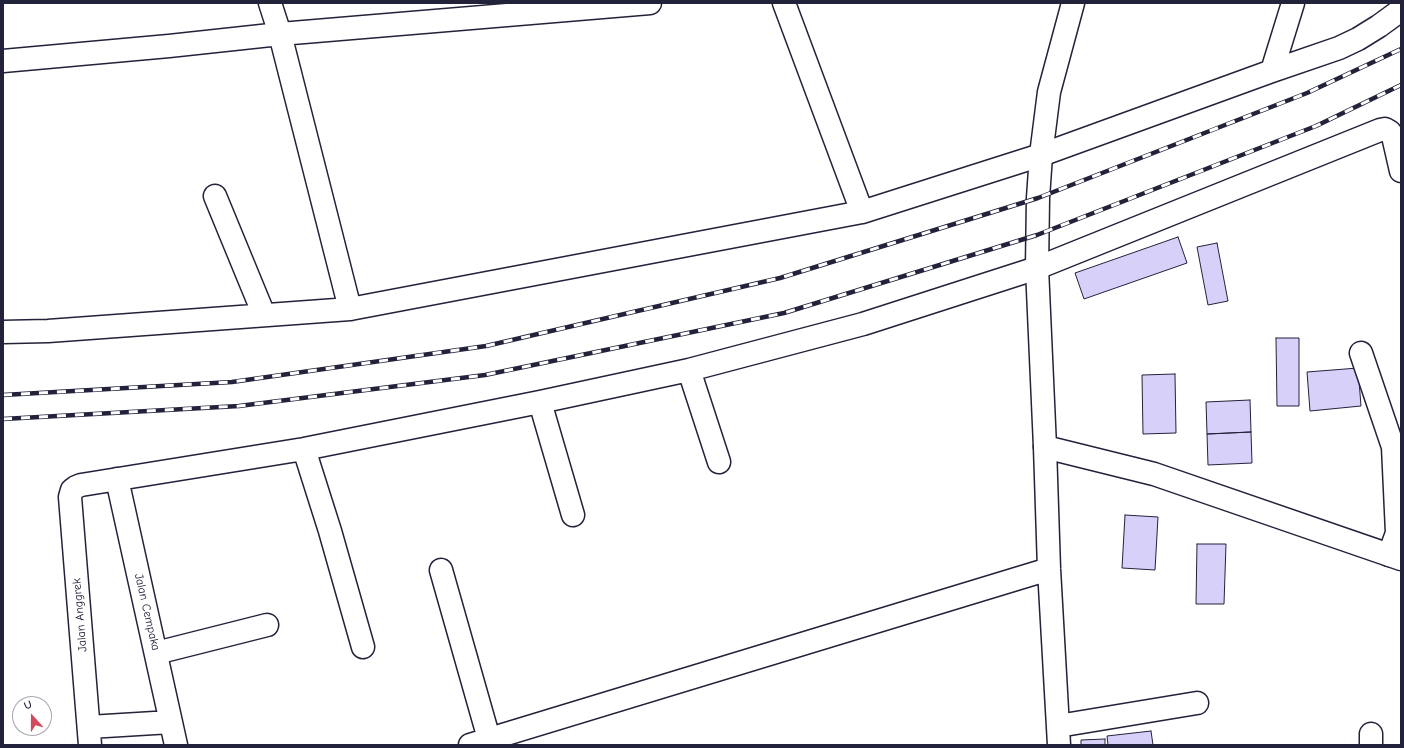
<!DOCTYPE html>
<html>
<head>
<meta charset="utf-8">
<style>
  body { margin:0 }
  #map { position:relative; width:1404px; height:748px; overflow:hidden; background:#fff; font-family:"Comic Neue",sans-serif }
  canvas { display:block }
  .frame { position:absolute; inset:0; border:4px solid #22223b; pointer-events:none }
  .north { position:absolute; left:12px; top:696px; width:40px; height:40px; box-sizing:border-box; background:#fff; border:1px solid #a7a7b1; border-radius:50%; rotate:339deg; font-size:11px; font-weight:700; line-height:16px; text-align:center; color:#22223b }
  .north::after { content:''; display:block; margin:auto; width:14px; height:18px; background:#d1495b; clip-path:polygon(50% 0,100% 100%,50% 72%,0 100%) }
</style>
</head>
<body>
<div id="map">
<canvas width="1404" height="748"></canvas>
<div class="frame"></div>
<div class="north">U</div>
</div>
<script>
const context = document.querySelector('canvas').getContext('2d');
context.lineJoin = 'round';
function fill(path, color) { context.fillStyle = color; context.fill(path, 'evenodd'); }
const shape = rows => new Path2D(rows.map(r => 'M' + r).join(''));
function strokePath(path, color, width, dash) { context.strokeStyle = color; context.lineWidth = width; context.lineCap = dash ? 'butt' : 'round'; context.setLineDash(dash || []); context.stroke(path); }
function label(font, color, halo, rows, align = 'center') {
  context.font = font + ' "Comic Neue",sans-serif'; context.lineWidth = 4; context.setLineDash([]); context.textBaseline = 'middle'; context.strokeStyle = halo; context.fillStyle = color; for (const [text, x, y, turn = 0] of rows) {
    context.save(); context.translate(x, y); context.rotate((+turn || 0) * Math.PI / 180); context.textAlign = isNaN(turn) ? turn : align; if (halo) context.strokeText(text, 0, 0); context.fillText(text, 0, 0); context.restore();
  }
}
const building = shape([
  [1178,237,1187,263,1084,299,1075,273,1178,237],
  [1217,243,1228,301,1208,305,1197,247,1217,243],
  [1276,338,1299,338,1299,406,1277,406,1276,338],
  [1358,368,1361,406,1310,411,1307,372,1358,368],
  [1175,374,1176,433,1143,434,1142,375,1175,374],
  [1250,400,1251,432,1207,434,1206,402,1250,400],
  [1251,432,1252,463,1208,465,1207,434,1251,432],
  [1125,515,1158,517,1155,570,1122,568,1125,515],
  [1197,544,1226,544,1224,604,1196,604,1197,544],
  [1151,731,1153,745,1108,745,1107,736,1151,731],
  [1105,739,1105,745,1081,745,1081,740,1105,739]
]);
fill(building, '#d7d1fa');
strokePath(building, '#22223b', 1);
const minor = shape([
  [270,3,280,34,650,3],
  [784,3,862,212,1041,155,1272,71,1339,48,1358,39,1379,26,1401,10],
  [3,61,169,46,280,34,350,309,862,212],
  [1272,71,1293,3],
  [215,196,264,315],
  [3,332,48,331,350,309],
  [1361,353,1393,447,1397,533,1389,555],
  [689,370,719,462],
  [540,402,573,515],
  [1045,447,1049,569,1059,745],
  [304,449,330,531,363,647],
  [117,479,176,745],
  [441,570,489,739],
  [156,653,267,625],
  [1058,726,1197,703],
  [89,727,171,722],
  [1371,734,1371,745],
  [90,745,70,497,72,490,76,487,81,485,304,449,540,402,689,370,863,324,1037,268,1380,130,1385,129,1390,132,1393,136,1401,171],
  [470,745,1049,569]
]);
const tertiary = shape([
  [1073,3,1049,92,1041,155,1038,198,1037,268,1045,447,1154,474,1401,559]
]);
strokePath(minor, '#22223b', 25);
strokePath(tertiary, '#22223b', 25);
strokePath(minor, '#fff', 22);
strokePath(tertiary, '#fff', 22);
const rail = shape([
  [3,395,232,382,486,346,780,278,1038,198,1307,93,1401,49],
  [3,419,239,406,485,375,784,313,1037,235,1316,126,1401,85]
]);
strokePath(rail, '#22223b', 4.5);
strokePath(rail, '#fff', 3, [9]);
label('12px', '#22223b', '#fff', [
  ["Jalan Cempaka",147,612,77],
  ["Jalan Anggrek",80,615,-95]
]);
</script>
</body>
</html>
